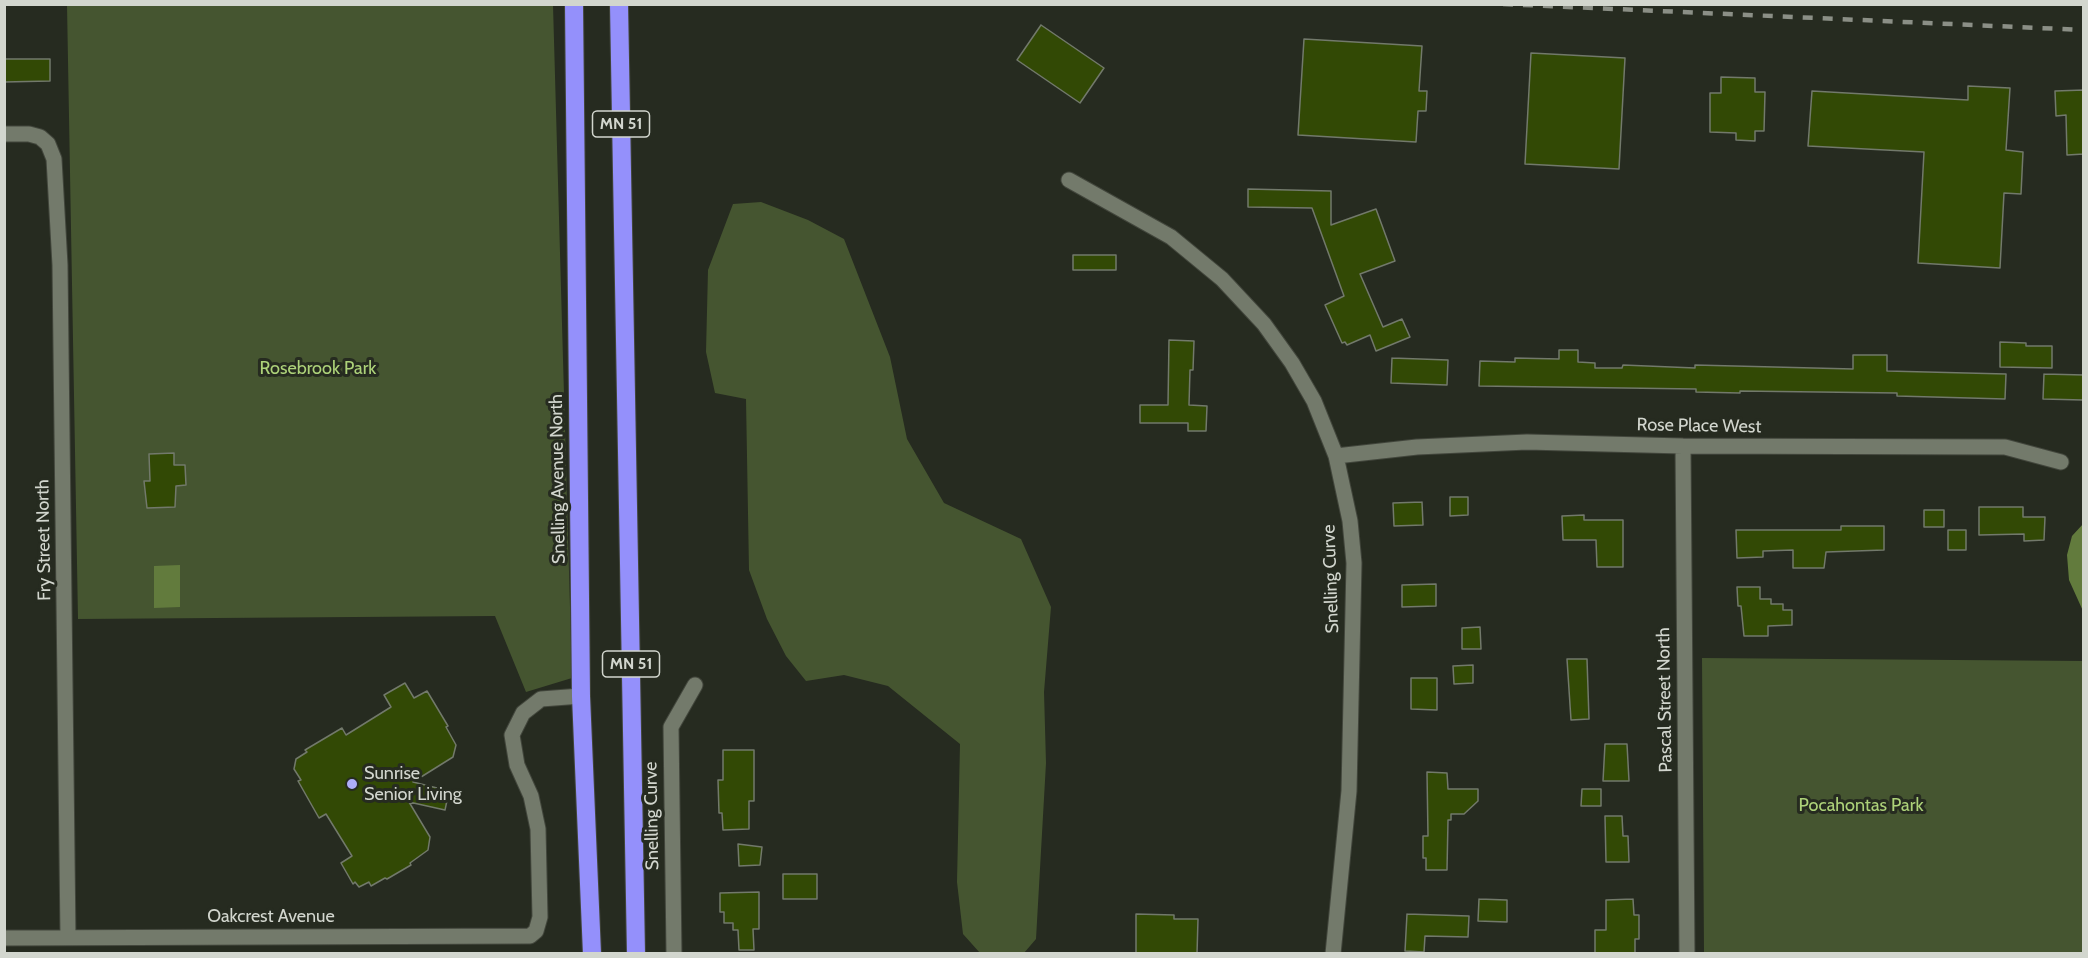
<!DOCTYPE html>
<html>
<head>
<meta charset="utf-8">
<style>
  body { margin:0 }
  #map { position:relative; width:2088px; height:958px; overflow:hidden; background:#262b20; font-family:Cabin,sans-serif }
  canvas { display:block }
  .frame { position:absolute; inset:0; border:6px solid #d2d6ce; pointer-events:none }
</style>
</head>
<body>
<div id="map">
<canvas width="2088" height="958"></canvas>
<div class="frame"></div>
</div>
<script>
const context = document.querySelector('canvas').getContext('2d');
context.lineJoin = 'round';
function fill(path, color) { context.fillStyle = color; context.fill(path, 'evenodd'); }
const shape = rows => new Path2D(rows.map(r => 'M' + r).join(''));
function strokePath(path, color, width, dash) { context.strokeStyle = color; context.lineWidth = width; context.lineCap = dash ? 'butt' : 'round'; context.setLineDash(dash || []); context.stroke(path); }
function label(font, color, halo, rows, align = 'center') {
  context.font = font + ' Cabin,sans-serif'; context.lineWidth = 6; context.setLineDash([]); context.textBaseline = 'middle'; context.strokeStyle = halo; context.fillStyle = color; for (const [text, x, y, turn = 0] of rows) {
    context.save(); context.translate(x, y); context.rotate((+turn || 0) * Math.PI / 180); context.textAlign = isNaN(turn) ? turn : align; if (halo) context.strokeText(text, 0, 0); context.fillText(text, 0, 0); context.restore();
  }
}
fill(shape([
  [67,5,553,5,572,678,526,692,495,616,78,619],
  [761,202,808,220,844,239,890,357,907,439,944,503,1021,539,1051,607,1044,692,1046,763,1036,939,1024,953,980,953,963,934,957,882,960,744,888,686,844,675,806,681,786,656,767,619,749,570,746,399,715,393,706,352,708,270,733,204],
  [1702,658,2083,661,2083,953,1704,953]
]), '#455530');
fill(shape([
  [2083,524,2083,611,2069,580,2067,555,2072,536],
  [180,565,180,607,154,608,154,566]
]), '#627b3d');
const building = shape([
  [1041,25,1104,68,1080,103,1017,60,1041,25],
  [1304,39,1422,46,1419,91,1427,91,1426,111,1418,111,1416,142,1298,135,1304,39],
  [1531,53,1625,58,1619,169,1525,164,1531,53],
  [4,59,50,59,50,81,4,82,4,59],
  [1721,77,1755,78,1755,92,1765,92,1764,131,1755,131,1755,141,1736,140,1736,133,1710,132,1710,93,1721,93,1721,77],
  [1968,86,2010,88,2006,150,2023,152,2021,194,2004,193,2000,268,1918,263,1924,152,1808,146,1812,91,1968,100,1968,86],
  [2084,90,2084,154,2067,155,2066,115,2056,116,2055,91,2084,90],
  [1248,189,1331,191,1331,225,1376,209,1395,261,1360,274,1383,327,1402,319,1410,337,1376,351,1370,335,1347,345,1345,342,1342,343,1325,305,1344,296,1312,208,1248,207,1248,189],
  [1073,255,1116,255,1116,270,1073,270,1073,255],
  [1169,340,1194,341,1193,370,1190,370,1189,405,1207,406,1206,431,1188,431,1188,423,1140,423,1140,405,1168,405,1169,340],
  [2000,342,2026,343,2026,346,2052,346,2052,368,2000,367,2000,342],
  [1559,350,1578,350,1578,362,1595,363,1595,368,1622,368,1623,365,1695,368,1695,365,1853,369,1853,355,1887,355,1887,371,2006,374,2005,399,1897,396,1897,393,1740,391,1740,393,1696,392,1696,389,1479,386,1480,361,1515,362,1515,358,1559,359,1559,350],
  [1392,358,1448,360,1447,385,1391,383,1392,358],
  [2044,374,2084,375,2083,400,2043,399,2044,374],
  [174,453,174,465,185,465,186,485,176,486,175,507,147,508,144,481,150,481,149,454,174,453],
  [1450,497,1468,497,1468,515,1450,516,1450,497],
  [1422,502,1423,525,1394,526,1393,503,1422,502],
  [1979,507,2023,507,2023,517,2045,517,2044,540,2024,541,2024,534,1979,535,1979,507],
  [1924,510,1944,510,1944,527,1924,527,1924,510],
  [1584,515,1584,520,1623,520,1623,567,1597,567,1596,540,1563,540,1562,516,1584,515],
  [1841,526,1884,526,1884,550,1826,552,1824,568,1793,568,1793,550,1763,551,1763,557,1737,558,1736,530,1841,530,1841,526],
  [1948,530,1966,530,1966,550,1948,550,1948,530],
  [1436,584,1436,606,1402,607,1402,585,1436,584],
  [1737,587,1760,587,1760,599,1771,599,1771,604,1783,604,1783,610,1792,610,1792,625,1768,626,1768,636,1744,636,1741,606,1738,606,1737,587],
  [1480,627,1481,649,1462,649,1462,628,1480,627],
  [1567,659,1587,659,1589,719,1571,720,1567,659],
  [1473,665,1473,683,1454,684,1453,666,1473,665],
  [1411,678,1437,678,1437,710,1411,709,1411,678],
  [405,683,414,698,427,691,448,726,446,727,456,745,453,757,413,782,449,791,445,810,409,802,430,837,428,850,410,863,411,865,387,879,385,878,371,886,369,882,359,887,355,882,353,884,341,863,352,856,326,814,319,818,298,781,301,780,294,769,296,759,307,752,305,750,342,728,346,735,391,707,384,695,405,683],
  [1605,744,1627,744,1629,781,1603,781,1605,744],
  [723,750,754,750,754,801,749,801,749,829,723,830,722,813,719,813,718,780,723,780,723,750],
  [1427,772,1447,773,1448,789,1478,789,1478,801,1464,814,1451,814,1451,820,1448,820,1447,870,1426,870,1426,858,1423,858,1423,836,1428,836,1427,772],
  [1582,789,1601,789,1601,806,1581,806,1582,789],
  [1605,816,1622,816,1623,836,1628,836,1629,862,1606,862,1605,816],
  [738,844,762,847,760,865,739,866,738,844],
  [783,874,817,874,817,899,783,899,783,874],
  [759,892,759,929,753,929,754,950,739,950,738,930,733,930,733,923,724,923,724,912,720,912,720,893,759,892],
  [1479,899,1507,900,1507,922,1478,921,1479,899],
  [1633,899,1634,915,1639,915,1639,939,1635,939,1635,954,1595,954,1595,930,1606,930,1606,900,1633,899],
  [1136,914,1174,915,1174,919,1198,919,1197,954,1136,954,1136,914],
  [1407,914,1469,916,1468,937,1425,936,1424,952,1405,951,1407,914]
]);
fill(building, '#324905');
strokePath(building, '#72796b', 1.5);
const minor = shape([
  [4,134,29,134,40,137,48,144,54,159,60,265,68,938],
  [1069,180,1171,237,1222,279,1264,324,1292,363,1314,401,1336,456,1350,521,1354,563,1349,791,1333,954],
  [1683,446,1687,954],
  [1336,456,1417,447,1527,442,1683,446,2005,447,2061,462],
  [4,938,530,936,536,931,540,917,538,829,531,796,517,765,512,735,523,713,541,699,581,696],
  [674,954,671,727,695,685]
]);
const highway = shape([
  [574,4,581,696,592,954],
  [619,4,636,954]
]);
strokePath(minor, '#42463c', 17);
strokePath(highway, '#42463c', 20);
strokePath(minor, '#737a6b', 15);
strokePath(highway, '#9490fb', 18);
strokePath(shape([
  [1503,4,2084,30]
]), '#8b8f86', 4.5, [10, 10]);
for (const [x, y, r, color] of [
  [352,784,6,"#aeaefa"]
]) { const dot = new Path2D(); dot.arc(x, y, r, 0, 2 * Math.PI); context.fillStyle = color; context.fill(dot); strokePath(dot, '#262b20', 2); }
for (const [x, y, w] of [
  [621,124,57],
  [631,664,57]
]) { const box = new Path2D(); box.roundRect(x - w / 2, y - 13, w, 26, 4.5); context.fillStyle = '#262b20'; context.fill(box); strokePath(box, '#d2d6ce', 1.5); }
label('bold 16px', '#d2d6ce', null, [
  ["MN 51",621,124],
  ["MN 51",631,664]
]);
label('18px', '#add279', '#262b20', [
  ["Rosebrook Park",318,369],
  ["Pocahontas Park",1861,806]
]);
label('18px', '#d2d6ce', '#262b20', [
  ["Rose Place West",1699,426,1],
  ["Snelling Avenue North",558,479,-91],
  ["Fry Street North",44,540,-91],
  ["Snelling Curve",1331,579,-92],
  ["Pascal Street North",1665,700,-91],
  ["Snelling Curve",652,816,-91],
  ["Oakcrest Avenue",271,917]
]);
label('18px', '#d2d6ce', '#262b20', [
  ["Sunrise",364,774],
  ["Senior Living",364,795]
], 'left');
</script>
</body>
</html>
